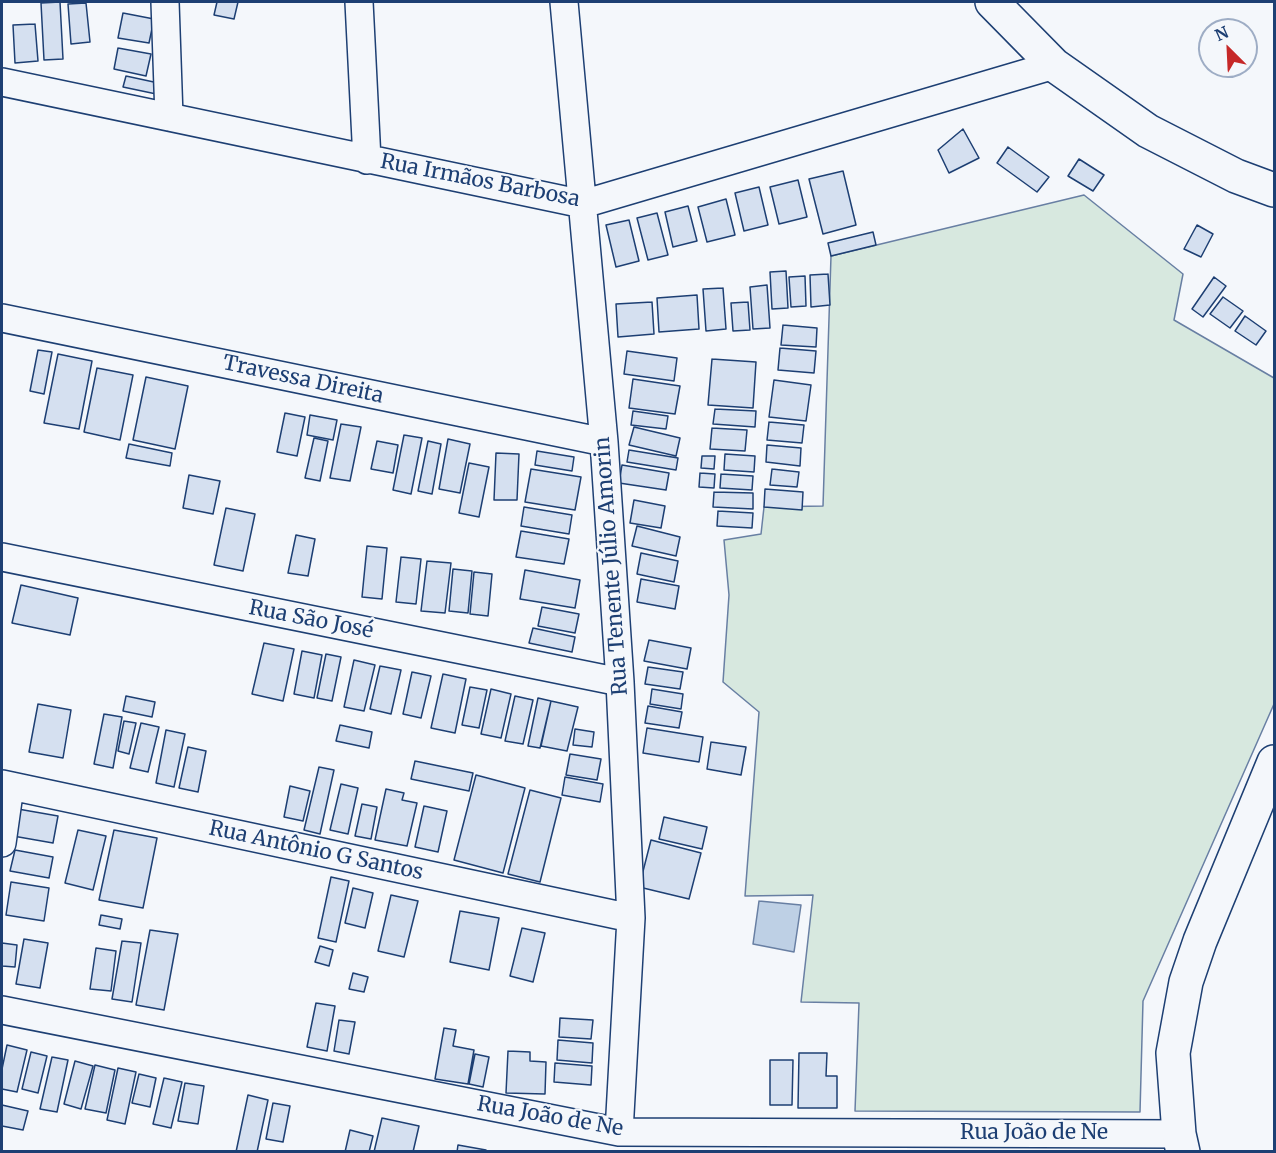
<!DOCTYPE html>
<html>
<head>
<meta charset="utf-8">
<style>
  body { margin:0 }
  #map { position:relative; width:1276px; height:1153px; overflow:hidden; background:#f4f7fb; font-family:Merriweather,serif }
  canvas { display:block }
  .frame { position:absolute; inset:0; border:3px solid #1d3f73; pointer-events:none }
  .north { position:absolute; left:1198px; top:18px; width:60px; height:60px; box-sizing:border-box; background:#f4f7fb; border:2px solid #9eadc5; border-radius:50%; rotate:336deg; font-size:16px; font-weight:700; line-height:24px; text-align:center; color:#1d3f73 }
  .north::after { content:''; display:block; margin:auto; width:21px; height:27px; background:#c62828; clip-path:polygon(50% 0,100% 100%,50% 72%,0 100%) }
</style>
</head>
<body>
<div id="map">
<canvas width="1276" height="1153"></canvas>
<div class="frame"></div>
<div class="north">N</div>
</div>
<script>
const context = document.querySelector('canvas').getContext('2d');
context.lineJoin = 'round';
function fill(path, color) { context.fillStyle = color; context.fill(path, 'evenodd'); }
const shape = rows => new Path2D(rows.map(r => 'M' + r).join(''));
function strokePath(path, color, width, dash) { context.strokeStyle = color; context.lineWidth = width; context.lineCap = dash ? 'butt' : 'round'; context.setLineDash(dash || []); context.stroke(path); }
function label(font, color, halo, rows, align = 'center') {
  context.font = font + ' Merriweather,serif'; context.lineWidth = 4.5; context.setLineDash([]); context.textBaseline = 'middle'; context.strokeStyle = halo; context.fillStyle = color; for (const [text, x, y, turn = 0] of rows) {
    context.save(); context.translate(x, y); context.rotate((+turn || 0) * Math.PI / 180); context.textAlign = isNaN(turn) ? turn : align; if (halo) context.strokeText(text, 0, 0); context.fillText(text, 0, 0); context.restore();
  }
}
const green = shape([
  [1084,195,1183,274,1174,320,1274,378,1274,704,1143,1001,1140,1112,855,1111,859,1003,801,1002,813,895,745,896,759,712,723,682,729,595,724,540,761,534,764,507,823,506,831,256,1084,195]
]);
fill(green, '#d7e8df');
strokePath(green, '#687fa3', 1.5);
const water = shape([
  [759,901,801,905,794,952,753,944,759,901]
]);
fill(water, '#bed0e5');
strokePath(water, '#687fa3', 1.5);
const building = shape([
  [60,2,63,59,44,60,41,3,60,2],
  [217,2,238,2,234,19,214,15,217,2],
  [86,3,90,42,71,44,68,4,86,3],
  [123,13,154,19,149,43,118,38,123,13],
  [35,24,38,61,15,63,13,25,35,24],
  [118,48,151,54,146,76,114,69,118,48],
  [126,76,163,84,161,95,123,87,126,76],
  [963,129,979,158,949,173,938,150,963,129],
  [1008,147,1049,177,1037,192,997,163,1008,147],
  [1079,159,1104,175,1093,191,1068,176,1079,159],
  [843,171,856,225,823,234,809,179,843,171],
  [798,180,807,217,779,224,770,187,798,180],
  [759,187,768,225,744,231,735,193,759,187],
  [726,199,735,235,707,242,698,207,726,199],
  [688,206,697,241,673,247,665,212,688,206],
  [657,213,668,255,648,260,637,218,657,213],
  [629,220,639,261,616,267,606,225,629,220],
  [1197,225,1213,234,1201,257,1184,249,1197,225],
  [873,232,876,245,831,256,828,243,873,232],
  [786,271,788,308,772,309,770,272,786,271],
  [828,274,830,305,811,307,810,275,828,274],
  [805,276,806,306,791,307,789,277,805,276],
  [1214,277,1226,286,1203,317,1192,309,1214,277],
  [767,285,770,328,753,329,750,287,767,285],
  [723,288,726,329,706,331,703,289,723,288],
  [697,295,699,329,659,332,657,298,697,295],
  [1223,297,1243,311,1230,328,1210,314,1223,297],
  [652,302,654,334,618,337,616,304,652,302],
  [748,302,750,330,733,331,731,303,748,302],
  [1245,316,1266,331,1256,345,1235,331,1245,316],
  [783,325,817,328,816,347,781,345,783,325],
  [780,348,816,351,814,373,778,370,780,348],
  [38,350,52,352,44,394,30,391,38,350],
  [627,351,677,358,674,381,624,374,627,351],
  [58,354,92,361,79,429,44,423,58,354],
  [712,359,756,362,753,408,708,405,712,359],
  [97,368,133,375,120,440,84,432,97,368],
  [146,377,188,386,175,449,133,440,146,377],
  [633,379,680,386,675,414,629,408,633,379],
  [774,380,811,385,806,421,769,417,774,380],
  [715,409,756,411,755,427,713,424,715,409],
  [633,411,668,416,666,429,631,425,633,411],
  [285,413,305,417,297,456,277,452,285,413],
  [310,415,337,420,333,440,307,435,310,415],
  [769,422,804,425,802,443,767,440,769,422],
  [341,424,361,427,350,481,330,478,341,424],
  [634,427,680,438,676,456,629,445,634,427],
  [712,428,747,430,745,451,710,449,712,428],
  [404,435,422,438,411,494,393,490,404,435],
  [314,438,328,441,320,481,305,478,314,438],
  [448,439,470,444,460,493,439,489,448,439],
  [377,441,398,445,393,473,371,469,377,441],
  [428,441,441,444,432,494,418,491,428,441],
  [129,444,172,453,170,466,126,458,129,444],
  [767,445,801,448,800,466,766,462,767,445],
  [629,450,678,458,676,470,627,462,629,450],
  [537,451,574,457,572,471,535,465,537,451],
  [496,453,519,454,517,500,494,500,496,453],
  [725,454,755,456,754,472,724,470,725,454],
  [702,456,715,456,714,469,701,468,702,456],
  [469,463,489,467,479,517,459,513,469,463],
  [622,465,669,473,666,490,619,483,622,465],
  [531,469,581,477,575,510,525,502,531,469],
  [772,469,799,472,797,487,770,485,772,469],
  [700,473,715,474,714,488,699,487,700,473],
  [721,474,753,476,752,490,720,488,721,474],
  [189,475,220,481,213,514,183,508,189,475],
  [765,489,803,492,802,510,764,507,765,489],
  [714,492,753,493,753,509,713,507,714,492],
  [634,500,665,506,661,528,630,523,634,500],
  [524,507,572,515,569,534,521,526,524,507],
  [226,508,255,514,243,571,214,565,226,508],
  [718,511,753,513,752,528,717,526,718,511],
  [637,526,680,537,676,556,632,546,637,526],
  [521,531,569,539,564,564,516,557,521,531],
  [296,535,315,539,308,576,288,573,296,535],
  [367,546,387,548,382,599,362,597,367,546],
  [641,553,678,561,674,582,637,574,641,553],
  [401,557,421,559,416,604,396,602,401,557],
  [427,561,451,563,445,613,421,611,427,561],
  [453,569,472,571,468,613,449,611,453,569],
  [525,570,580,580,575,608,520,599,525,570],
  [474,572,492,574,488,616,470,614,474,572],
  [641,579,679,586,675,609,637,602,641,579],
  [21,585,78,598,70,635,12,623,21,585],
  [542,607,579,614,575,633,538,626,542,607],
  [533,628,575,637,572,652,529,643,533,628],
  [649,640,691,648,687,669,644,661,649,640],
  [264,643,294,649,283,701,252,694,264,643],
  [302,651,322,655,314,698,294,694,302,651],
  [326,654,341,657,332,701,317,698,326,654],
  [354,660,375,665,364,711,344,707,354,660],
  [380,666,401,670,391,714,370,709,380,666],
  [648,667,683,672,680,689,645,684,648,667],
  [412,672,431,676,421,718,403,714,412,672],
  [443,674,466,679,455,733,431,728,443,674],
  [470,687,487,690,479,728,462,725,470,687],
  [491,689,511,694,501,738,481,734,491,689],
  [652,689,683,694,681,709,650,704,652,689],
  [126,696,155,702,152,717,123,711,126,696],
  [515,696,533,700,523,744,505,741,515,696],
  [538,698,551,701,540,748,528,746,538,698],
  [551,701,578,707,567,751,541,746,551,701],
  [38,704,71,710,63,758,29,752,38,704],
  [648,706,682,712,679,728,645,723,648,706],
  [104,714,122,717,113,768,94,764,104,714],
  [124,721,136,723,129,754,118,751,124,721],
  [141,723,159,727,148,772,130,768,141,723],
  [340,725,372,732,369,748,336,741,340,725],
  [647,728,703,737,699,762,643,753,647,728],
  [575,729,594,732,592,747,573,745,575,729],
  [166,730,185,734,174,787,156,783,166,730],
  [711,742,746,747,741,775,707,769,711,742],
  [188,747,206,751,198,792,179,788,188,747],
  [570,754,601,759,597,780,566,775,570,754],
  [415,761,473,773,469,791,411,779,415,761],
  [319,767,334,770,320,834,304,830,319,767],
  [476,775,525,788,503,873,454,860,476,775],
  [565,777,603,784,600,802,562,795,565,777],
  [341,784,358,788,348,834,330,830,341,784],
  [290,786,310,791,303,821,284,817,290,786],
  [386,789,404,793,402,800,417,803,407,846,375,840,386,789],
  [530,790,561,798,540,882,508,874,530,790],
  [362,804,377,807,371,839,355,836,362,804],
  [424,806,447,811,438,852,415,847,424,806],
  [18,809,58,816,53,843,13,836,18,809],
  [664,817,707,827,702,849,659,839,664,817],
  [78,830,106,836,93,890,65,883,78,830],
  [114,830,157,838,143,908,99,900,114,830],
  [651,840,701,853,689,899,639,887,651,840],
  [15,850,53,857,49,878,10,871,15,850],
  [331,877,349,881,336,942,318,938,331,877],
  [11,882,49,888,44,921,6,915,11,882],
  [353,888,373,893,365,928,345,923,353,888],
  [391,895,418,901,404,957,378,951,391,895],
  [460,911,499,918,489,970,450,962,460,911],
  [101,915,122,919,120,929,99,925,101,915],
  [522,928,545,933,533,982,510,976,522,928],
  [150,930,178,934,164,1010,136,1005,150,930],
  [24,939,48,943,40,988,16,984,24,939],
  [122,941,141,943,132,1002,112,999,122,941],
  [2,943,17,945,15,967,2,966,2,943],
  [320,946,333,950,329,966,315,962,320,946],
  [96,948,116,951,111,991,90,989,96,948],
  [353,973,368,977,364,992,349,989,353,973],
  [316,1003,335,1006,327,1051,307,1047,316,1003],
  [560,1018,593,1020,591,1039,559,1037,560,1018],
  [339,1020,355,1022,349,1054,334,1051,339,1020],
  [444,1028,456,1030,453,1046,474,1050,468,1084,435,1079,444,1028],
  [558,1040,593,1043,592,1063,557,1060,558,1040],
  [7,1045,27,1050,17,1092,2,1089,2,1069,7,1045],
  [508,1051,530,1052,530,1061,546,1062,545,1094,506,1093,508,1051],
  [31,1052,47,1056,38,1093,22,1089,31,1052],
  [799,1053,827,1053,826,1076,837,1076,837,1108,798,1108,799,1053],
  [475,1054,489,1057,483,1087,469,1084,475,1054],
  [52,1057,68,1060,57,1112,40,1109,52,1057],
  [770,1060,793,1060,792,1105,770,1105,770,1060],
  [75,1061,93,1066,81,1109,64,1104,75,1061],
  [555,1063,592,1066,591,1085,554,1082,555,1063],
  [95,1065,115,1070,106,1113,85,1109,95,1065],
  [118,1068,136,1072,125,1124,107,1120,118,1068],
  [139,1074,156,1078,150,1107,132,1103,139,1074],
  [164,1078,182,1082,171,1128,153,1124,164,1078],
  [185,1083,204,1086,198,1124,178,1121,185,1083],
  [248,1095,268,1100,257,1152,236,1152,248,1095],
  [273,1103,290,1106,283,1142,266,1139,273,1103],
  [2,1105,28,1111,23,1130,2,1126,2,1105],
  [382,1118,419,1126,413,1152,374,1152,382,1118],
  [350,1130,373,1136,369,1152,345,1152,350,1130],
  [458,1145,486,1150,486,1152,457,1152,458,1145]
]);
fill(building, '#d5e0f0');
strokePath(building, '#1d3f73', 1.5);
const minor = shape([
  [165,2,169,117],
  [359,2,367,160],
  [564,2,604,442,620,682,631,918,619,1132],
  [2,82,583,204,1054,65],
  [2,318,604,442],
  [2,557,620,682],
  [2,784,631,918],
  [2,843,10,786],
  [2,1010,619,1132,1179,1134]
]);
const major = shape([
  [992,2,1054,65,1148,131,1236,176,1274,190],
  [1183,1152,1179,1134,1173,1053,1186,982,1200,941,1274,762]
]);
strokePath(minor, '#1d3f73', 30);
strokePath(major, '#1d3f73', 36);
strokePath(minor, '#f4f7fb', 27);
strokePath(major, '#f4f7fb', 33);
label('21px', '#1d3f73', '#f4f7fb', [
  ["Rua Irmãos Barbosa",480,181,11],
  ["Travessa Direita",303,380,12],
  ["Rua Tenente Júlio Amorin",612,566,-94],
  ["Rua São José",311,620,11],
  ["Rua Antônio G Santos",316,851,12],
  ["Rua João de Ne",550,1117,10],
  ["Rua João de Ne",1034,1133]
]);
</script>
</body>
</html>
